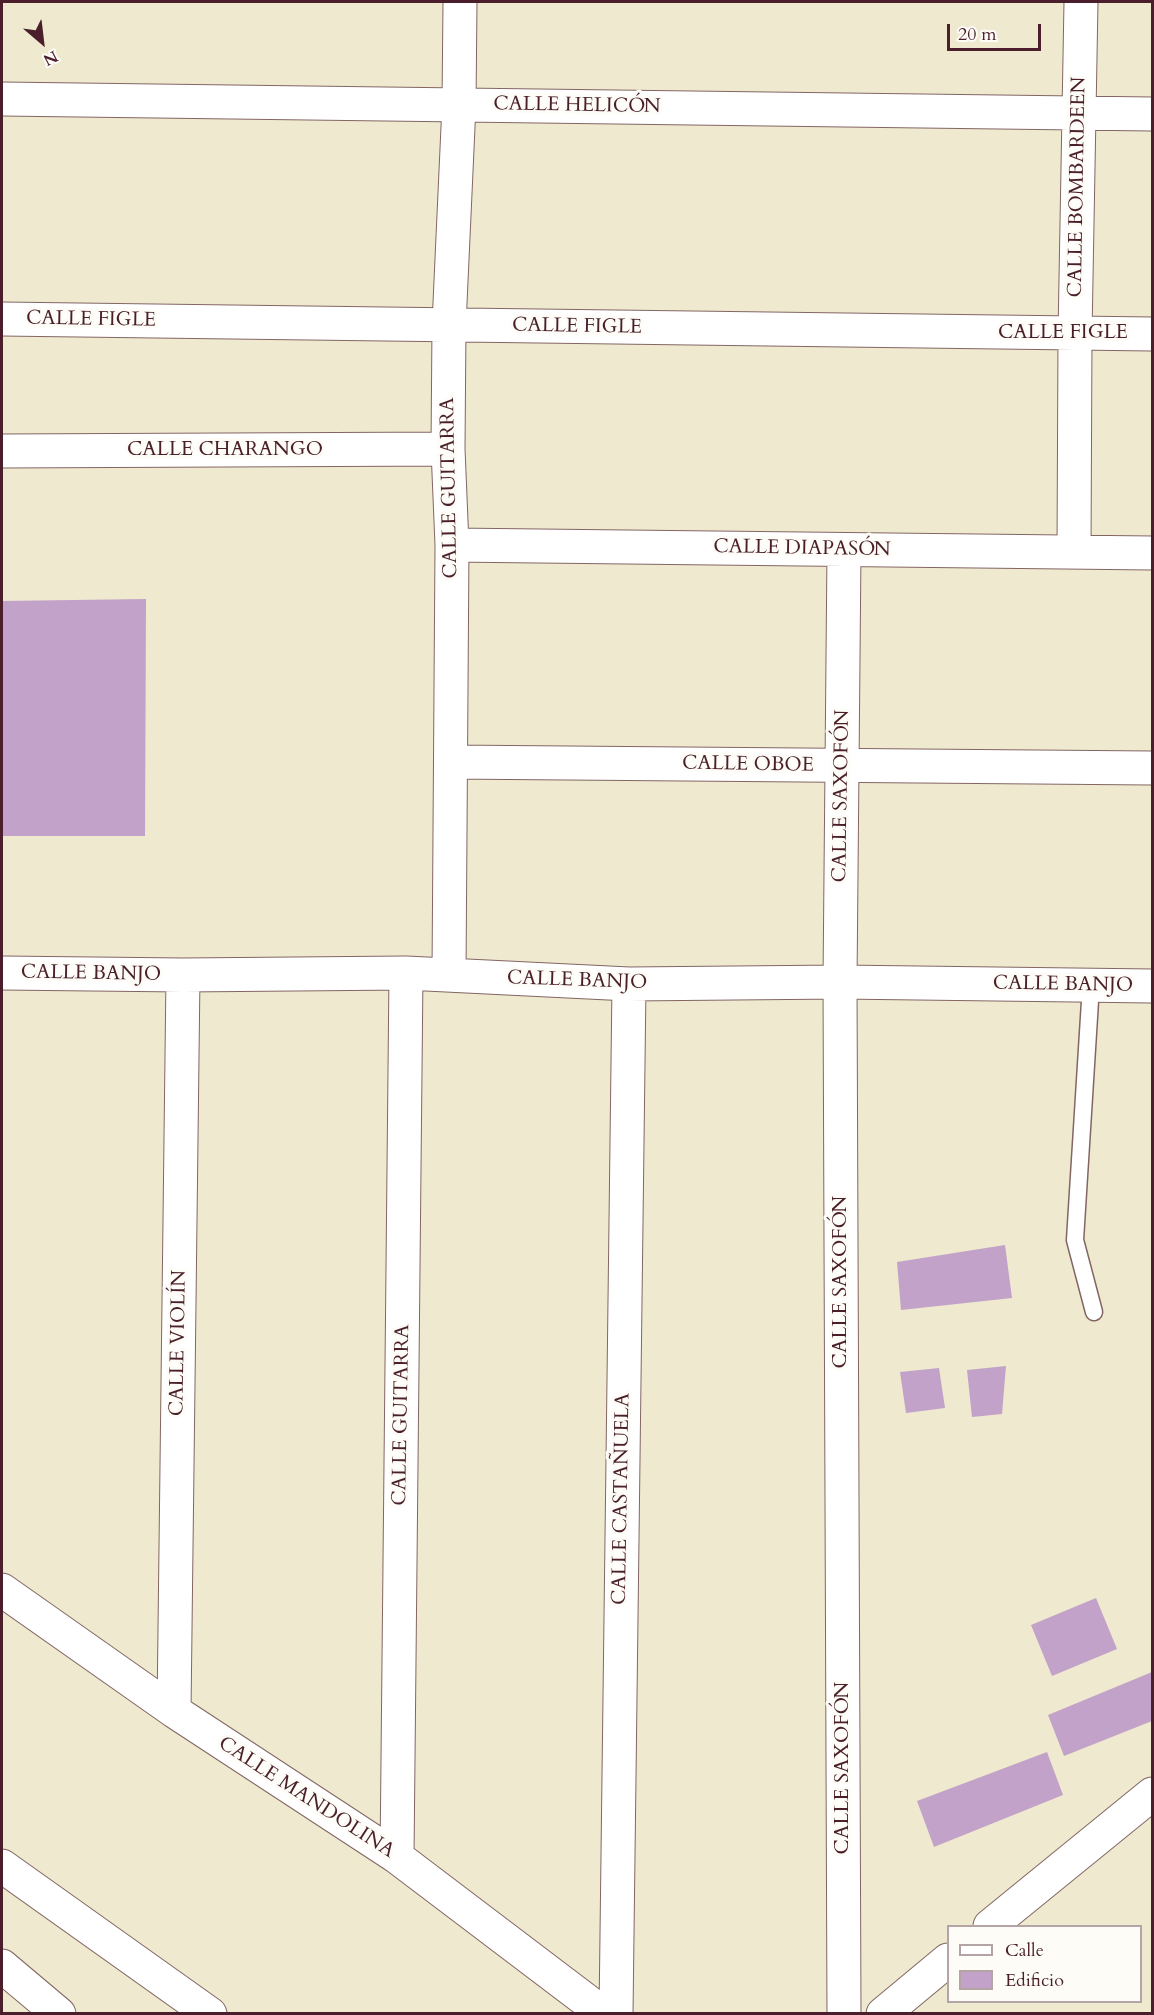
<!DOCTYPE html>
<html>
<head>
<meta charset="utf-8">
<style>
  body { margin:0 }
  #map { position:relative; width:1154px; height:2015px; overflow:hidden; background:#eee9cf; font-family:Cardo,serif }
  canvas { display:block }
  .frame { position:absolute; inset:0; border:3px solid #4a1f2b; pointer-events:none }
  .legend { position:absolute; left:947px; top:1925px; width:195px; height:78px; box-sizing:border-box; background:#fdfcf7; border:2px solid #b5a4a5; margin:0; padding:8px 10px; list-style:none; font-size:18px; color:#4a1f2b }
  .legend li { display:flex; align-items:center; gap:12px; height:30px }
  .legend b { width:30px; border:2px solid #b5a4a5 }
  .north { position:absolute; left:12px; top:12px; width:60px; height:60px; -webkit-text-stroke:4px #fdfcf7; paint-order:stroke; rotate:152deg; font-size:16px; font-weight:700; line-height:24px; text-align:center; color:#4a1f2b }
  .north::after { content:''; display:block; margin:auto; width:21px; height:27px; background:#4a1f2b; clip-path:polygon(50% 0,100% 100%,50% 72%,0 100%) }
  .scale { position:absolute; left:947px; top:24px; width:94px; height:27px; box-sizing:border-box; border:3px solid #4a1f2b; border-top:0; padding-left:8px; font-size:18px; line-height:21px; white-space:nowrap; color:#4a1f2b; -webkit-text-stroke:4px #fdfcf7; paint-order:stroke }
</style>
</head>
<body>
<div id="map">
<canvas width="1154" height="2015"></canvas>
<div class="frame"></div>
<ul class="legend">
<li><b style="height:8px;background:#fff"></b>Calle</li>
<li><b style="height:16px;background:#c2a2c8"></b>Edificio</li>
</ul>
<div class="north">N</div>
<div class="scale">20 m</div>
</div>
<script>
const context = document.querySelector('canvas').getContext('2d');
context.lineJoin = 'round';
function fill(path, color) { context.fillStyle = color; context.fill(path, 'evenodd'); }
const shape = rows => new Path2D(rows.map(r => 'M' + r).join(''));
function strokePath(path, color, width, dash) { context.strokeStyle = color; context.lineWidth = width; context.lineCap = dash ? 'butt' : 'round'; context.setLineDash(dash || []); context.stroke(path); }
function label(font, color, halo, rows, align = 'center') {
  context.font = font + ' Cardo,serif'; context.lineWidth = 6; context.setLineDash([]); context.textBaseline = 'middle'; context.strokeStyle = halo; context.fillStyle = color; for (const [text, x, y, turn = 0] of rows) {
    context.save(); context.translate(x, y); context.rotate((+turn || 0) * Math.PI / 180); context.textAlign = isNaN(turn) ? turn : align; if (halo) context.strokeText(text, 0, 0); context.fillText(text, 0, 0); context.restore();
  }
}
fill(shape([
  [146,599,145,836,2,836,2,601],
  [1005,1245,1012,1298,901,1310,897,1262],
  [1006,1366,1002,1414,972,1417,967,1370],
  [939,1368,945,1408,906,1413,900,1372],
  [1096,1598,1117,1649,1052,1676,1031,1625],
  [1152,1672,1152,1721,1064,1756,1048,1715],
  [1047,1752,1063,1795,934,1847,917,1801]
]), '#c2a2c8');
const lane = shape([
  [1091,985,1075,1240,1094,1312]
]);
const street = shape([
  [2,99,1152,114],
  [2,319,1152,334],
  [2,451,448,449],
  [452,545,1152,553],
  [844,550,840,982,844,2014],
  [1074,552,1075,334,1081,2],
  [451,762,1152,768],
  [2,973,183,975,406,973,629,984,840,982,1152,986],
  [449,975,452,545,448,449,449,325,459,105,460,2],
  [2,1590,174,1711,397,1857,604,2014],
  [174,1711,183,975],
  [397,1857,406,973],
  [2,1866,210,2014],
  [990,1926,1152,1794],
  [2,1966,59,2014],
  [616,2014,629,984],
  [883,2014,948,1960]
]);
strokePath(lane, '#836664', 19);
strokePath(street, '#836664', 35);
strokePath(lane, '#fff', 16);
strokePath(street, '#fff', 33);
label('20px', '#4a1f2b', '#fdfcf7', [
  ["CALLE HELICÓN",577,106,1],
  ["CALLE BOMBARDEEN",1078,187,-89],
  ["CALLE FIGLE",91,320,1],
  ["CALLE FIGLE",577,327,1],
  ["CALLE FIGLE",1063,333],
  ["CALLE CHARANGO",225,450],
  ["CALLE GUITARRA",450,488,-91],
  ["CALLE DIAPASÓN",802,549,1],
  ["CALLE OBOE",748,765,1],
  ["CALLE SAXOFÓN",842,796,-89],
  ["CALLE BANJO",91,974,1],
  ["CALLE BANJO",577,981,2],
  ["CALLE BANJO",1063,985,1],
  ["CALLE SAXOFÓN",841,1282,-90],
  ["CALLE VIOLÍN",179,1343,-89],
  ["CALLE GUITARRA",402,1415,-89],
  ["CALLE CASTAÑUELA",622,1499,-89],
  ["CALLE SAXOFÓN",843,1768,-90],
  ["CALLE MANDOLINA",306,1798,33]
]);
</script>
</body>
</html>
